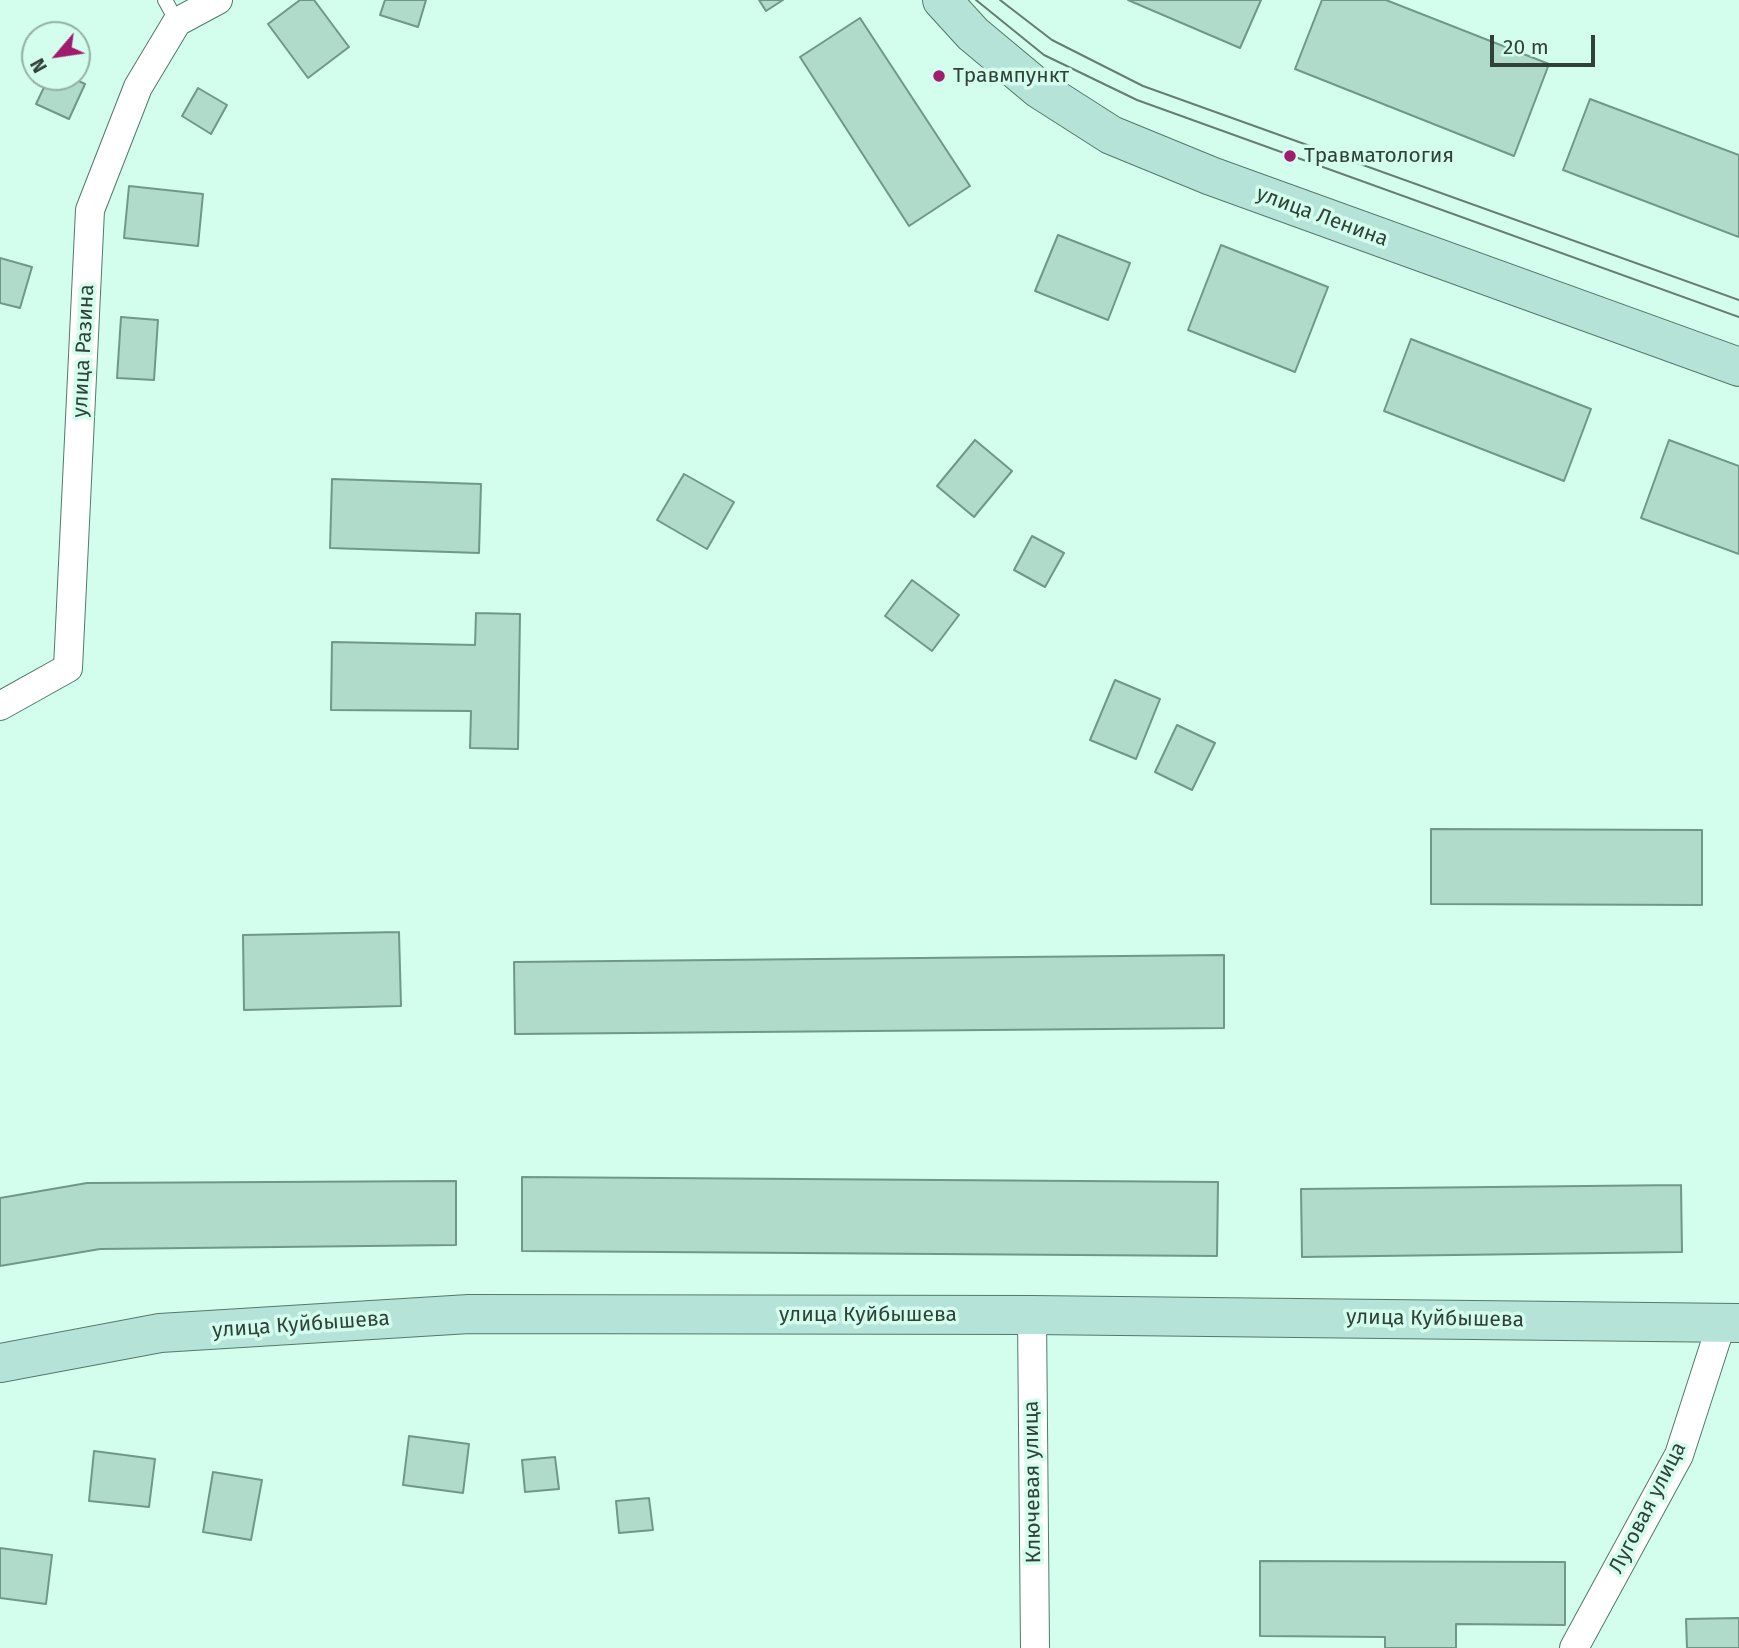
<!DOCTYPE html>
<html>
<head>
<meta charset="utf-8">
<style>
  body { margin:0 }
  #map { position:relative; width:1739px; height:1648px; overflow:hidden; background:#d3fdec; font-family:"Fira Sans",sans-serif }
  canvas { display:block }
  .north { position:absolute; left:21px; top:21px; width:70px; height:70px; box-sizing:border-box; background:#d3fdec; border:2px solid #92b2a5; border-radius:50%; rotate:241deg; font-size:19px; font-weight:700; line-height:28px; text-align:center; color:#30413a }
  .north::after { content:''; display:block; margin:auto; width:24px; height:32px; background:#a01d6d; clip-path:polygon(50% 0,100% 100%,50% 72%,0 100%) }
  .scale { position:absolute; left:1490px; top:35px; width:105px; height:32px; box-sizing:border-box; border:4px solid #30413a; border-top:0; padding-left:9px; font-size:21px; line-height:24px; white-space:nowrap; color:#30413a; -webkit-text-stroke:5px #d3fdec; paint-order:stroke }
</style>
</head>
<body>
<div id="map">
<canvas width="1739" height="1648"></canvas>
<div class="north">N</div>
<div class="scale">20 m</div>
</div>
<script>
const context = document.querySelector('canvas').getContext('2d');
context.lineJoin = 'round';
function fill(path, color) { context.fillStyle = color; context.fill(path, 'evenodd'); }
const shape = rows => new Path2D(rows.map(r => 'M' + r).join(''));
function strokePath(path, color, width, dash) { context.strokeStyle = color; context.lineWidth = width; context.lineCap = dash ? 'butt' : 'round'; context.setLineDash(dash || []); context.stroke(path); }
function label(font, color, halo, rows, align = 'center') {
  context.font = font + ' "Fira Sans",sans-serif'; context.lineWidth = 7; context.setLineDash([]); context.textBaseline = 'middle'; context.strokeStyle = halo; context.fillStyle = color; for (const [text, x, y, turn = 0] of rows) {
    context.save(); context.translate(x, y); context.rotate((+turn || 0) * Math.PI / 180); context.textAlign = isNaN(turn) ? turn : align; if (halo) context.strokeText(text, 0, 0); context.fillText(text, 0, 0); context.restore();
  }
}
const building = shape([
  [300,0,314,0,349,47,308,78,268,24,300,0],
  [385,0,426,0,418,27,380,15,385,0],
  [759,0,783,0,766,11,759,0],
  [1128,0,1261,0,1240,48,1128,0],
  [1322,0,1386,0,1549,64,1514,156,1295,69,1322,0],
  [860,18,970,186,909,226,800,57,860,18],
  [49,77,70,77,85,84,69,119,36,104,49,77],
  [198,88,227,105,211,134,182,116,198,88],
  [1590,99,1739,155,1739,237,1563,170,1590,99],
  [129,186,203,194,198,246,124,238,129,186],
  [1058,235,1130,263,1108,320,1035,291,1058,235],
  [1221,245,1328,287,1295,372,1188,330,1221,245],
  [0,258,32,267,20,308,0,303,0,258],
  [121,317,158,320,154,380,117,378,121,317],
  [1411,339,1591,409,1564,481,1384,411,1411,339],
  [975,440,1012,471,974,517,937,486,975,440],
  [1669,440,1739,466,1739,554,1641,518,1669,440],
  [684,474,734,502,707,549,657,520,684,474],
  [332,479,481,484,479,553,330,548,332,479],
  [1032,536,1064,553,1045,587,1014,570,1032,536],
  [912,580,959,615,932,651,885,616,912,580],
  [476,613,520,614,518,749,470,748,471,711,331,710,332,642,475,645,476,613],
  [1115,680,1160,699,1136,759,1090,740,1115,680],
  [1177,725,1215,743,1192,790,1155,772,1177,725],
  [1431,829,1702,830,1702,905,1431,904,1431,829],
  [399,932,401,1006,244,1010,243,935,399,932],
  [1224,955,1224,1028,515,1034,514,962,1224,955],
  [522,1177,1218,1182,1217,1256,522,1251,522,1177],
  [456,1181,456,1245,100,1249,0,1266,0,1198,87,1183,456,1181],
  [1681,1185,1682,1252,1302,1257,1301,1189,1681,1185],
  [409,1436,469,1444,463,1493,403,1485,409,1436],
  [94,1451,155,1459,149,1507,89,1501,94,1451],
  [555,1457,559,1489,525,1492,522,1460,555,1457],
  [213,1472,262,1480,251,1540,203,1532,213,1472],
  [649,1498,653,1530,619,1533,616,1501,649,1498],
  [0,1548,52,1555,46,1604,0,1598,0,1548],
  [1260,1561,1565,1562,1565,1625,1456,1624,1456,1648,1385,1648,1385,1637,1260,1636,1260,1561],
  [1739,1618,1739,1648,1687,1648,1686,1619,1739,1618]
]);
fill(building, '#b0dac9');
strokePath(building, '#709788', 2);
const service = shape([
  [165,0,177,22]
]);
const minor = shape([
  [0,706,68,668,90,210,138,87,177,22,218,0],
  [1032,1315,1035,1648],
  [1574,1648,1679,1455,1722,1322]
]);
const secondary = shape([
  [942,0,973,34,1039,89,1111,135,1211,176,1739,367],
  [0,1363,160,1333,469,1314,1032,1315,1739,1323]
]);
strokePath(service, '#52796a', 16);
strokePath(minor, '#52796a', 30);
strokePath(secondary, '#52796a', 40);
strokePath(service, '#fff', 14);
strokePath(minor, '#fff', 28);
strokePath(secondary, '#b6e3d8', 38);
strokePath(shape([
  [976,0,1044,55,1137,100,1739,317],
  [1000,0,1052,40,1143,86,1739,300]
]), '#657e73', 2);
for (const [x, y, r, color] of [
  [939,76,7,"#a01d6d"],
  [1290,156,7,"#a01d6d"]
]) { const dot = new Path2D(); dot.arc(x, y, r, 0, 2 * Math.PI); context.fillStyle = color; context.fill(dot); strokePath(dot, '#d3fdec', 2.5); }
label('21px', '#30413a', '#d3fdec', [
  ["Травмпункт",953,76],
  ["Травматология",1304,156]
], 'left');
label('21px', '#30413a', '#d3fdec', [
  ["улица Ленина",1322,217,20],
  ["улица Разина",84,351,-87],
  ["улица Куйбышева",868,1315],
  ["улица Куйбышева",1435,1319,1],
  ["улица Куйбышева",301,1325,-4],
  ["Ключевая улица",1033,1482,-91],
  ["Луговая улица",1648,1508,-63]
]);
</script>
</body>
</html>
